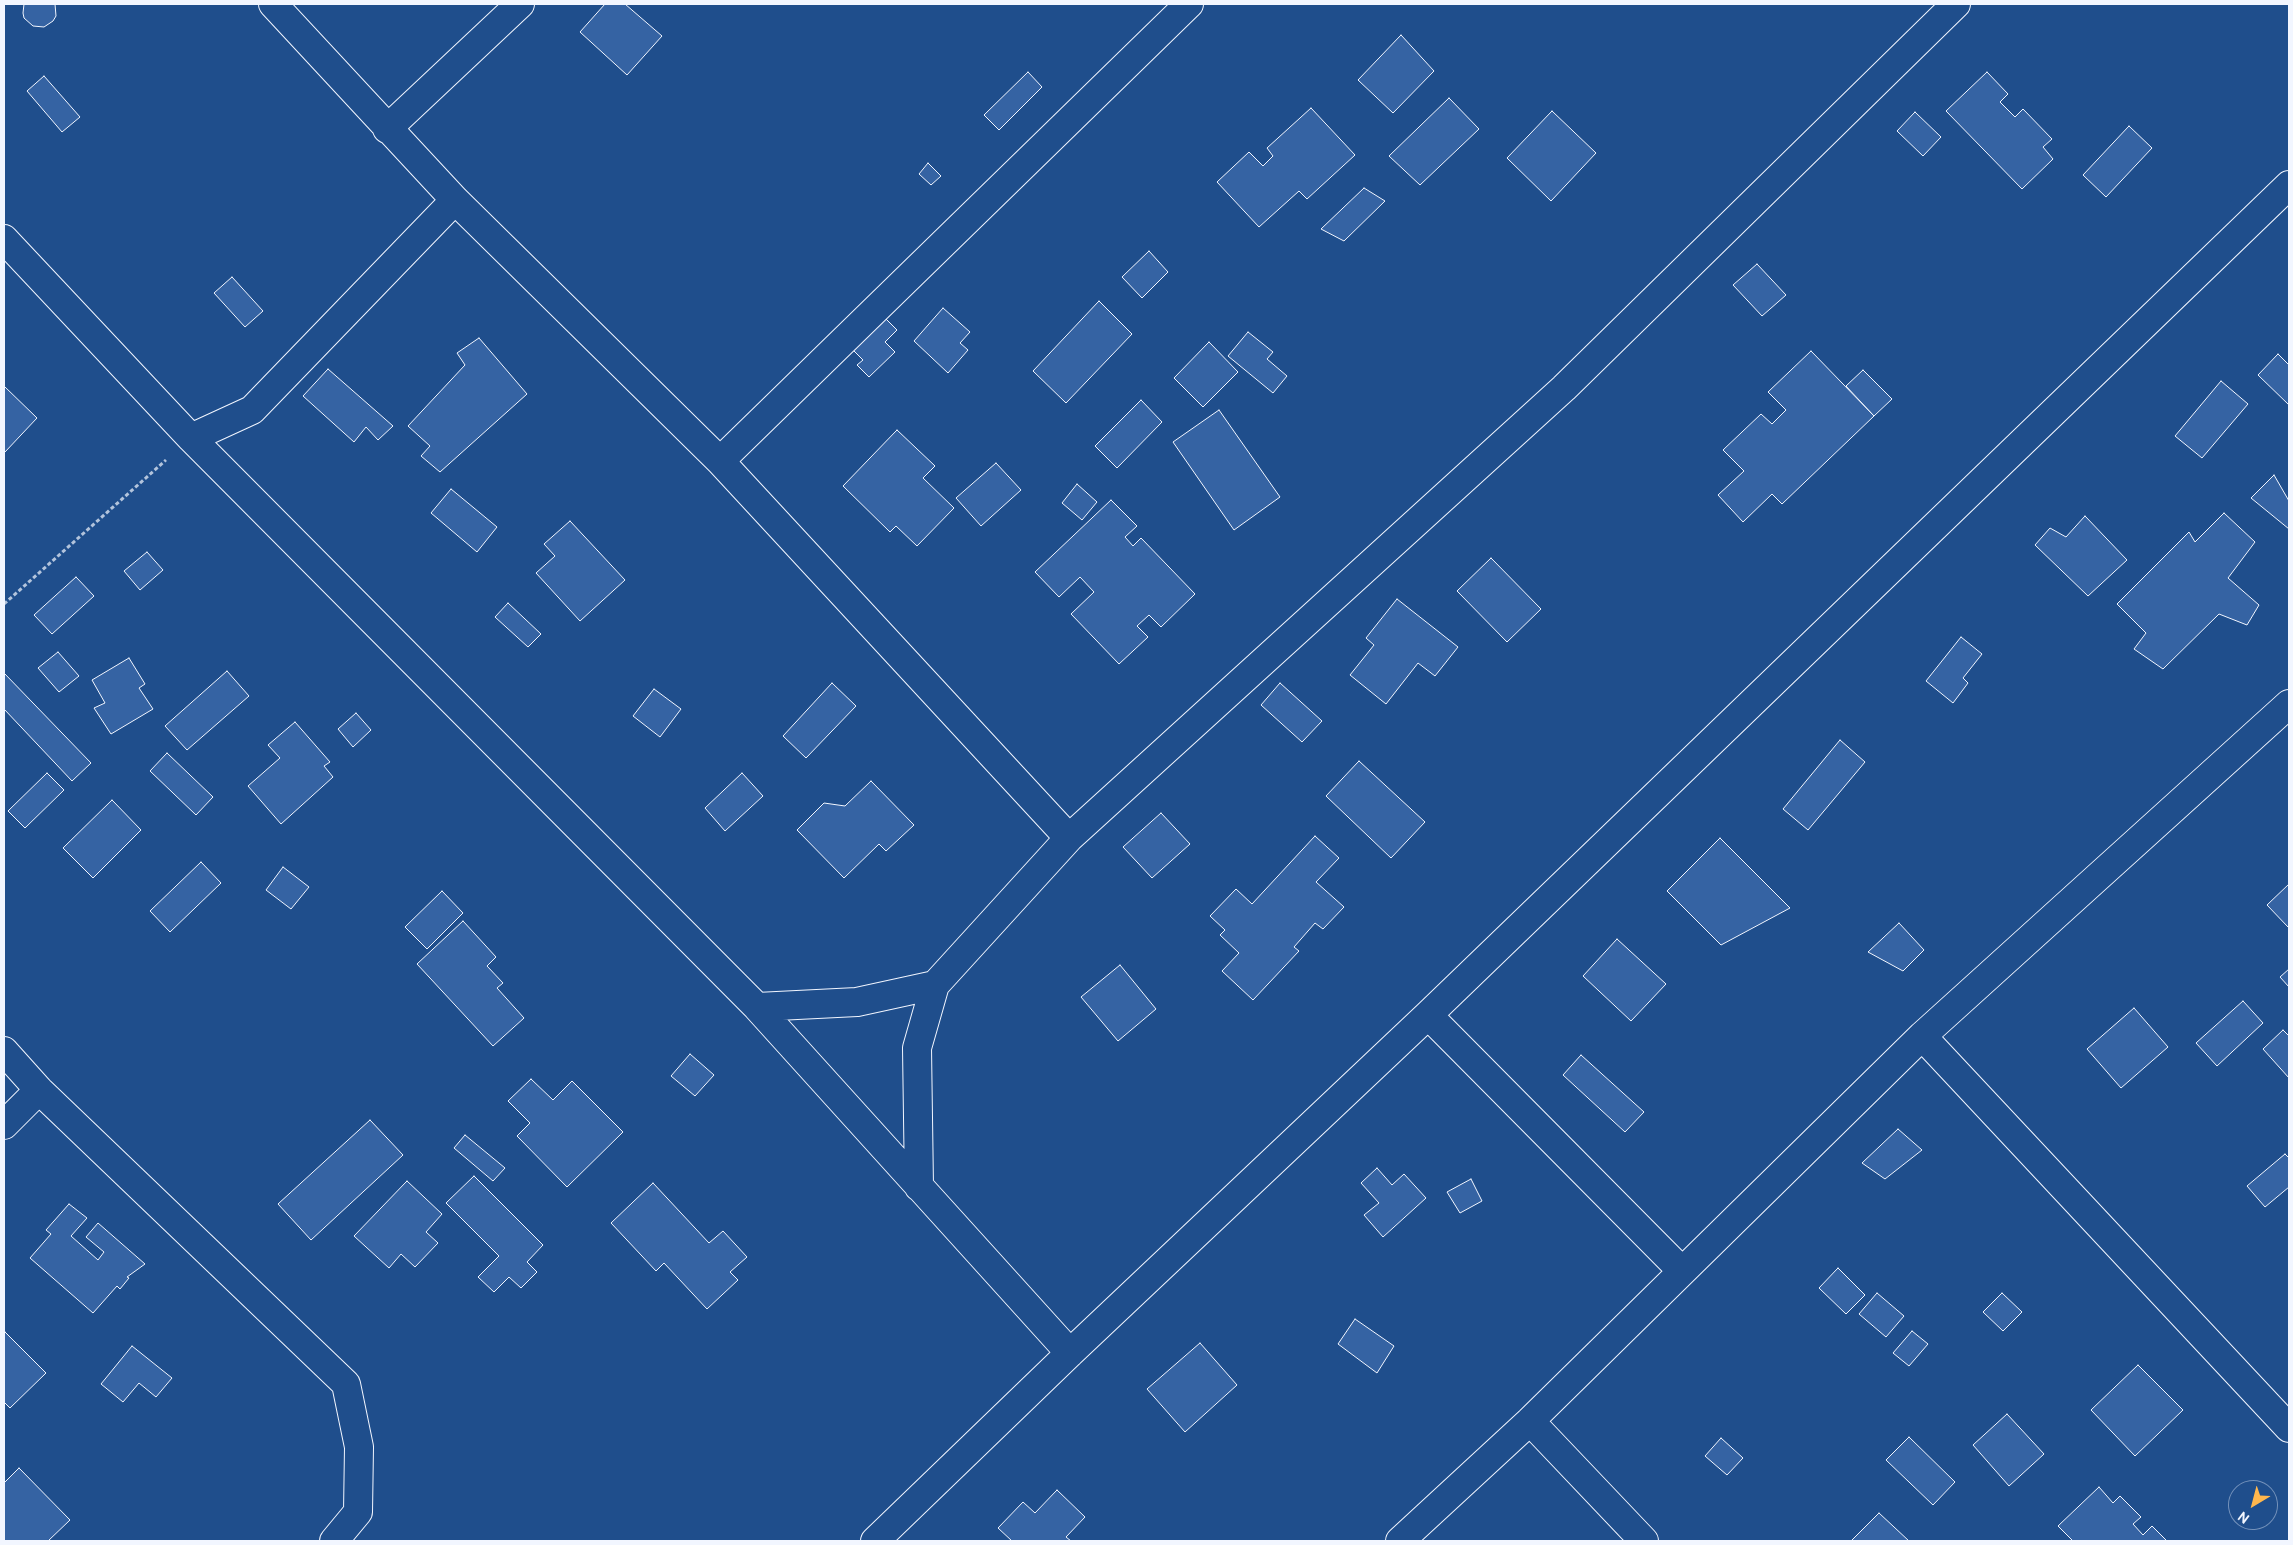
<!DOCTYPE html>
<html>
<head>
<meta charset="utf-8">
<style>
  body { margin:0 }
  #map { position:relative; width:2293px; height:1545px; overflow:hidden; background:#1f4e8c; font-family:Overpass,sans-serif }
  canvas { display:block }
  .frame { position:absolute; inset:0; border:5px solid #f2f6ff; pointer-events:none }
  .north { position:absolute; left:2228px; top:1480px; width:50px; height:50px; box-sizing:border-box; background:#1f4e8c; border:1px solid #7391ba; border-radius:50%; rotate:217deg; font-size:14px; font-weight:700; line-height:20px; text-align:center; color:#f2f6ff }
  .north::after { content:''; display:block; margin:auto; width:18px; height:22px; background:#ffb74d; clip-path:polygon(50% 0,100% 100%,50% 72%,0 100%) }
</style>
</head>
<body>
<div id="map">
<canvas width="2293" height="1545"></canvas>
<div class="frame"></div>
<div class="north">N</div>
</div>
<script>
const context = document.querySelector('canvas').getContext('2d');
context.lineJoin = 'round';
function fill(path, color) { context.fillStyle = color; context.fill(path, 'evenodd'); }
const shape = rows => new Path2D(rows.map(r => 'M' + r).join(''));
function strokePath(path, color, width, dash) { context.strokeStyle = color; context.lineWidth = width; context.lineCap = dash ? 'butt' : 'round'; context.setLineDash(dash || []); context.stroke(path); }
const building = shape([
  [24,4,55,4,56,16,53,21,44,27,33,26,24,18,23,13,24,4],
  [605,4,625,4,662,36,627,75,580,32,605,4],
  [1401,35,1434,71,1393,113,1358,80,1401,35],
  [1028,72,1042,87,999,130,984,115,1028,72],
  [1987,72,2008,94,2000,102,2015,117,2023,109,2052,139,2043,147,2053,159,2022,189,1946,111,1987,72],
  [44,76,80,117,62,132,27,91,44,76],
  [1449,98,1479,129,1420,185,1389,156,1449,98],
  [1311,108,1355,155,1307,199,1299,191,1259,227,1217,182,1249,152,1263,166,1273,156,1267,148,1311,108],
  [1552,111,1596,153,1551,201,1507,158,1552,111],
  [1915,112,1941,137,1923,156,1897,131,1915,112],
  [2129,126,2152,148,2106,197,2083,175,2129,126],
  [928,163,941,176,931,185,919,174,928,163],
  [1364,188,1385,201,1344,241,1321,229,1364,188],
  [1149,251,1168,272,1142,298,1122,277,1149,251],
  [1757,264,1786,295,1762,316,1733,285,1757,264],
  [232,277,263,311,245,327,214,293,232,277],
  [1099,301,1132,334,1066,403,1033,371,1099,301],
  [943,308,970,332,960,343,968,350,948,373,914,341,943,308],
  [877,310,897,330,885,342,895,352,869,377,857,365,863,360,844,341,877,310],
  [1248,332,1273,352,1267,359,1287,376,1273,393,1228,356,1248,332],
  [479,338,527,394,440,472,421,456,430,446,408,426,465,365,457,353,479,338],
  [1209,342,1238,372,1203,407,1174,378,1209,342],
  [1811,351,1874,416,1782,504,1772,494,1743,522,1718,495,1744,471,1723,450,1761,414,1772,424,1786,410,1768,392,1811,351],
  [2278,354,2289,365,2289,405,2258,375,2278,354],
  [328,369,393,426,378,440,366,427,354,442,303,396,328,369],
  [1863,370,1892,399,1874,416,1846,386,1863,370],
  [2221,381,2248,404,2202,458,2175,436,2221,381],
  [4,386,37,418,5,452,4,451,4,386],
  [1141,400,1162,422,1117,468,1095,446,1141,400],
  [1219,410,1280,497,1234,530,1173,442,1219,410],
  [897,430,935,466,923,478,954,508,917,546,896,526,890,532,843,486,897,430],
  [996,463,1021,490,981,526,956,498,996,463],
  [2274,475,2289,501,2289,529,2251,498,2274,475],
  [1077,484,1097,502,1082,520,1062,503,1077,484],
  [451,489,497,527,477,552,431,513,451,489],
  [1111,500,1137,526,1125,537,1133,546,1141,538,1195,594,1161,627,1149,615,1137,626,1148,637,1119,664,1071,614,1094,592,1080,577,1059,597,1035,572,1111,500],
  [2224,513,2255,542,2228,578,2259,605,2247,625,2219,614,2163,669,2134,649,2146,633,2117,604,2189,532,2195,542,2224,513],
  [2085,516,2127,560,2088,596,2035,545,2050,528,2066,537,2085,516],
  [570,521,625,580,580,621,536,573,555,556,544,544,570,521],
  [147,552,163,570,140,590,124,571,147,552],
  [1491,558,1541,609,1507,642,1457,591,1491,558],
  [76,577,94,596,52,634,34,615,76,577],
  [1397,599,1458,647,1435,676,1418,663,1386,704,1350,675,1374,645,1366,638,1397,599],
  [508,603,541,634,528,647,495,617,508,603],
  [1961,637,1982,654,1963,678,1968,683,1953,703,1926,681,1961,637],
  [58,652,79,676,59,692,38,668,58,652],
  [129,658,145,684,139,688,153,709,111,734,94,708,105,703,92,680,129,658],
  [227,671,249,696,187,750,165,726,227,671],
  [4,673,91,763,72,781,4,709,4,673],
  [832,683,856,706,806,758,783,736,832,683],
  [1280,683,1322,721,1302,742,1261,705,1280,683],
  [654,689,681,709,660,737,633,716,654,689],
  [356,713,371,730,353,747,338,729,356,713],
  [295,722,330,762,324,766,333,777,281,824,248,786,280,758,268,745,295,722],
  [1840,740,1865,762,1808,830,1783,809,1840,740],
  [167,753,213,797,196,815,150,771,167,753],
  [1359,761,1425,822,1391,858,1326,796,1359,761],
  [47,773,64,790,25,828,8,811,47,773],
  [742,773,763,796,725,831,705,808,742,773],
  [871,781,914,825,886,851,879,844,844,878,797,830,824,803,845,806,871,781],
  [112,800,141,830,93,878,63,848,112,800],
  [1161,813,1190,844,1152,878,1123,847,1161,813],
  [1315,836,1339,858,1316,882,1344,907,1323,929,1315,923,1294,947,1299,951,1253,1000,1222,971,1239,953,1220,935,1225,930,1210,916,1236,889,1252,904,1315,836],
  [1720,838,1790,908,1721,945,1667,891,1720,838],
  [201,862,221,883,170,932,150,911,201,862],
  [283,867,309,887,291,909,266,890,283,867],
  [2289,884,2289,926,2288,927,2267,905,2289,884],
  [442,891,463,913,427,949,405,927,442,891],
  [463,921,496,957,487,966,503,983,497,988,524,1018,493,1046,417,964,463,921],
  [1899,923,1924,950,1903,971,1868,952,1899,923],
  [1617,939,1666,984,1631,1021,1583,976,1617,939],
  [1120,965,1156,1009,1118,1041,1081,997,1120,965],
  [2289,969,2289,987,2280,977,2289,969],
  [2243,1001,2263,1023,2217,1066,2196,1043,2243,1001],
  [2134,1008,2168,1047,2121,1088,2087,1049,2134,1008],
  [2283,1030,2289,1036,2289,1078,2263,1049,2283,1030],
  [690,1054,714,1075,695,1096,671,1076,690,1054],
  [1581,1055,1644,1112,1625,1132,1563,1075,1581,1055],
  [531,1079,553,1100,572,1081,623,1132,567,1187,517,1136,530,1123,508,1101,531,1079],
  [370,1120,403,1155,311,1240,278,1204,370,1120],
  [1898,1129,1922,1150,1885,1179,1862,1163,1898,1129],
  [465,1135,505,1168,493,1181,454,1148,465,1135],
  [2285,1154,2289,1158,2289,1187,2265,1207,2247,1186,2285,1154],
  [1377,1168,1392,1185,1404,1174,1426,1198,1383,1237,1364,1215,1379,1203,1361,1183,1377,1168],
  [474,1176,543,1245,527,1262,537,1272,521,1288,509,1277,494,1292,478,1277,499,1256,446,1203,474,1176],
  [1471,1179,1482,1201,1460,1213,1447,1192,1471,1179],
  [407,1181,442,1214,426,1232,438,1243,415,1267,401,1254,389,1268,354,1236,407,1181],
  [653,1183,709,1243,723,1231,747,1257,730,1272,738,1280,707,1309,664,1263,656,1271,611,1223,653,1183],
  [69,1204,87,1218,71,1236,98,1260,104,1252,86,1237,98,1223,145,1264,127,1277,129,1278,120,1289,117,1286,93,1313,30,1258,51,1234,46,1230,69,1204],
  [1838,1268,1865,1295,1846,1314,1819,1288,1838,1268],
  [1877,1293,1904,1316,1886,1337,1859,1314,1877,1293],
  [2002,1293,2022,1312,2003,1331,1983,1312,2002,1293],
  [1355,1319,1394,1346,1377,1373,1338,1344,1355,1319],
  [1912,1331,1928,1344,1909,1366,1893,1353,1912,1331],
  [5,1332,46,1373,10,1408,4,1402,4,1334,5,1332],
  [1200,1343,1237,1385,1185,1432,1147,1389,1200,1343],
  [132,1346,172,1378,156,1397,139,1383,123,1402,101,1384,132,1346],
  [2138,1365,2183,1410,2135,1456,2091,1410,2138,1365],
  [2007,1414,2044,1454,2009,1486,1973,1445,2007,1414],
  [1909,1437,1955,1482,1933,1505,1886,1460,1909,1437],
  [1721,1438,1743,1458,1727,1475,1705,1456,1721,1438],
  [19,1468,70,1520,48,1541,4,1541,4,1483,19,1468],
  [2099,1487,2113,1503,2120,1496,2141,1517,2133,1524,2143,1535,2152,1526,2167,1541,2073,1541,2058,1526,2099,1487],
  [1057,1490,1085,1517,1066,1537,1071,1541,1012,1541,998,1528,1023,1502,1035,1513,1057,1490],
  [1879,1513,1909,1541,1851,1541,1879,1513]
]);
fill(building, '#3563a3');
strokePath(building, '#f2f6ff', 1);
const street = shape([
  [273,4,455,200,720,461,1069,838],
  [387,129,520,4],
  [4,239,191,438,757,1007,1070,1353],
  [191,438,252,410,455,200],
  [720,461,1189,4],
  [757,1007,857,1002,935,985,1069,838,1564,388,1956,4],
  [1428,1015,1681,1270],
  [1922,1036,2289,1428],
  [4,1051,39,1090,346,1384,359,1447,358,1512,334,1541],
  [4,1125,39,1090],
  [919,1187,917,1048,935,985],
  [1530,1421,1644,1541],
  [875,1541,1070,1353,1428,1015,2289,185],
  [1400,1541,1530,1421,1922,1036,2289,704]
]);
strokePath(street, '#f2f6ff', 30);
strokePath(shape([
  [4,604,166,460]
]), '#b3c4dc', 3, [4, 2.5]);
strokePath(street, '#1f4e8c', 28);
</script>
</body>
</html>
